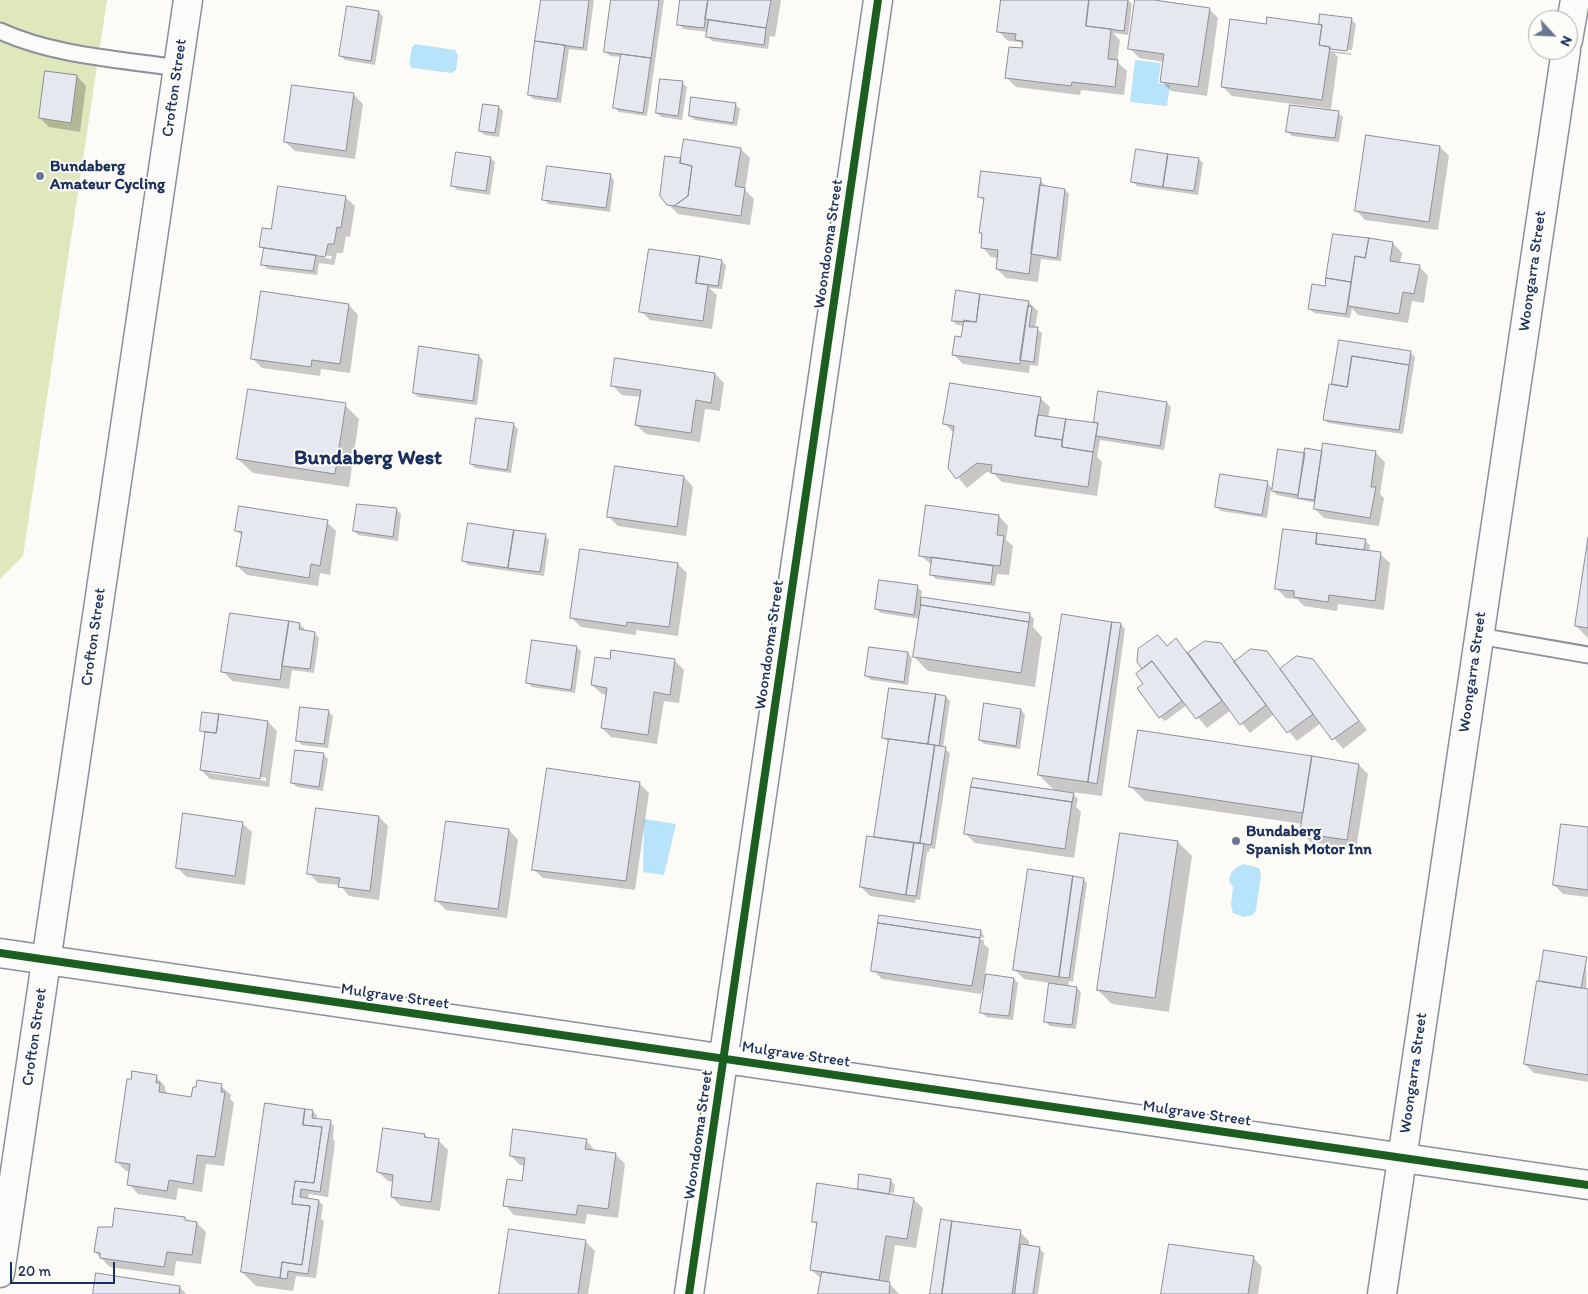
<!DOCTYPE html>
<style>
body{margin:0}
#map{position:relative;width:1588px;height:1294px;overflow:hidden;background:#fcfbf8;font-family:Itim,sans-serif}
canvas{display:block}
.north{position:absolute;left:1528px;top:10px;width:50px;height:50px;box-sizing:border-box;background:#fdfcf7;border:1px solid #a3aaba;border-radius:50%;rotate:115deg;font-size:14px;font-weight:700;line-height:20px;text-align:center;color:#1b2f5e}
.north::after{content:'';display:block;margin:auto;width:18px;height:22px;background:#6a7694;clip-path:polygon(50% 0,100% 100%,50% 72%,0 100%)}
.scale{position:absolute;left:10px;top:1262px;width:105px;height:22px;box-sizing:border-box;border:2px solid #1b2f5e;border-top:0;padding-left:6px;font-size:15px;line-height:18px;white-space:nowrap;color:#1b2f5e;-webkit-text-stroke:4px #fdfcf7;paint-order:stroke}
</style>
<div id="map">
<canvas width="1588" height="1294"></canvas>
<div class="north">N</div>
<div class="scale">20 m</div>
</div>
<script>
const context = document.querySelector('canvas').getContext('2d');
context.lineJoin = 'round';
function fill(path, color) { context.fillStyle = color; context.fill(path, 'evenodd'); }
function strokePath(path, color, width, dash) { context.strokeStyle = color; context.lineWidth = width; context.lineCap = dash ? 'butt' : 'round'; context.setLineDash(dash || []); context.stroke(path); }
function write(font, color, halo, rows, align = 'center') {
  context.font = font + ' Itim,sans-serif'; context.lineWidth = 4; context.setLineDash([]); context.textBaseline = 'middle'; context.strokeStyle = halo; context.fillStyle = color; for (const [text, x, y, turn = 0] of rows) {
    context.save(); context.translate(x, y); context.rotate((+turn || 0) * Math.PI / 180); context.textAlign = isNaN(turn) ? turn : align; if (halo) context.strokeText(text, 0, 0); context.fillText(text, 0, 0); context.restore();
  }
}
const green = new Path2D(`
 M0,0H107L23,556L0,579Z`);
const water = new Path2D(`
 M415,44L455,50L458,55L456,70L452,73L412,68L409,64L412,47Z
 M1135,60L1161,63L1158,83L1170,85L1167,106L1130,102Z
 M644,819L676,824L664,875L643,872Z
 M1244,864L1259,868L1261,875L1256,910L1253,915L1244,917L1233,913L1231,905L1233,887L1229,881C1230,871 1235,867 1244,864Z`);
const shadow = new Path2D(`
 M542,0H594L587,51L569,49L561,103L533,99L529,95Z
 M613,0H664L647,116L619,112L615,108L622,57L610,56L605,51Z
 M682,0H781L775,37L770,36L768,49L712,41L707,36L708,32L683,29L679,24Z
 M1002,0H1128L1132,4L1128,35L1113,33L1120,40L1117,62L1127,71L1124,95L1081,90L1080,95L1016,87L1006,77L1023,46L1020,42L1008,41L998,31Z
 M1137,0L1209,9L1218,18L1207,96L1171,91L1161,81L1164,62L1139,58L1130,48Z
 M379,12L383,17L375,65L345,60L340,55Z
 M1351,19L1356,24L1352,50L1329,48L1331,51L1351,53V55L1334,53L1338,57L1331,109L1232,96L1222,86L1267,26H1323L1320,23Z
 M77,76L86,86L80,132L49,127L40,118Z
 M682,83L687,87L682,120L661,117L657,113Z
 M354,95L363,104L355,159L295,151L285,142Z
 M735,104L740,109L737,126L695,120L690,116Z
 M499,107L503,111L499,137L485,135L480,131Z
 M1338,113L1343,117L1339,142L1292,136L1287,131Z
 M1440,147L1449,156L1438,230L1365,220L1356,210Z
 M741,149L750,158L745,190L754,199L750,225L678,214L668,204L682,160Z
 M490,158L495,162L490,195L457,190L452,185Z
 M1199,159L1203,163L1198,195L1137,186L1133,182Z
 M610,176L614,180L610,212L548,204L544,199Z
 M1040,180L1048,188L1065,190L1069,194L1061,261L1041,259L1038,282L1006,278L997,269L998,258L991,257L982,247L983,235L981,232L985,202L979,196Z
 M345,197L355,206L350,237L346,236L343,253H337L334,265L319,263L317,275L267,269L263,264L265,250L261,247L272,230ZM312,254L332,256L331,259L315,256Z
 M1334,235L1393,243L1402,253L1400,264L1419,266L1428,276L1424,303L1412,301L1408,323L1358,315L1352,308L1350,318L1314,313L1310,309L1326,288Z
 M721,261L726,265L722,289L709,288L717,295L712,329L650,320L641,311Z
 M1028,302L1038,311L1035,328L1042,333L1038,366L1030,365L1029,373L963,364L953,354L962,339L964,326L957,325L953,321Z
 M349,305L358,315L350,373L321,369L320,376L262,368L252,358Z
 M1340,341L1410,352L1415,357L1403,434L1328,423L1324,419L1333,386Z
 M479,356L483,360L477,405L418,397L414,393Z
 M715,374L724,383L720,411L705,409L700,442L646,434L636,425L641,397L622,395L612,385Z
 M1099,393L1167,403L1171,407L1164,450L1100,440L1097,457L1102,462L1097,496L1002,482L993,473L987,472L967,488L949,467L954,433L945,424L1040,398L1050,407L1048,418L1095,424Z
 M345,405L359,419L349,487L253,473L238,459Z
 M513,424L518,429L511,473L475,468L471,464Z
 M1323,452H1375L1385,462L1380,494L1384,498L1379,526L1324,518L1315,509L1316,503L1277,495L1271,489L1267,518L1221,511L1217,507L1267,483L1273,489L1306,454Z
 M684,477L693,487L686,536L618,526L609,517Z
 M397,510L401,514L398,541L358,535L354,531Z
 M999,516L1008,526L1006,540L1013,546L1009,575L997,574L995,586L936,579L931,574L932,565L920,555Z
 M327,522L336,531L330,575L320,573L318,586L247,575L237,566L242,536L236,530Z
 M545,536L549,540L544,576L468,565L464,561Z
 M1365,541L1370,545L1369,552L1380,554L1390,563L1384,610L1338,604L1337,611L1304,606L1297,599L1286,598L1276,588Z
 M1588,546V638L1576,626Z
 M678,564L687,573L678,636L636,630V635L581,627L571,617Z
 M917,587L922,591L921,598L1030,615L1034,619L1033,627L1042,637L1035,687L928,671L914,657L920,619L881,613L876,609Z
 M1063,616L1121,624L1125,629L1102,796L1054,790L1039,775Z
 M299,624L304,628L303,631L315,634L319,638L314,673L292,670L289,689L232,681L223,671Z
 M1158,636L1168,646L1176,640L1189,654L1220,645L1236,662L1266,653L1281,670L1313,660L1367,730L1343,749L1321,723L1297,741L1274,714L1250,733L1231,710L1207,728L1187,705L1165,721L1160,717L1145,684L1144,669L1138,662Z
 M576,647L581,651L575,693L532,687L528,683Z
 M870,648L908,653L912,658L908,685L871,680L866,675Z
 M674,660L684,670L679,703L664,701L657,744L611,737L602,728L607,695L602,694L592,685L611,661Z
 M946,697L950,701L943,748L950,753L935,849L930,848L929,852H927L920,900L916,899L915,903L870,896L861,887L875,838L889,743L883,738Z
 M1021,710L1025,715L1020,749L984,744L980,740Z
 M328,711L333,716L328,748L302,745L297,740Z
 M268,722L277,731L269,787L210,779L201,770L206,735L201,730ZM210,771L266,778V781L210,773Z
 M323,754L328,759L323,791L297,787L292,783Z
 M1311,757L1359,765L1368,774L1356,849L1311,842L1301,833L1303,824L1145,801L1131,787Z
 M548,769L640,784L649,793L635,890L543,878L533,869Z
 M1073,794L1078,799L1076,807L1081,812L1074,858L975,843L965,833Z
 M379,817L388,826L379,900L349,896L340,885L318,883L309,873Z
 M242,823L252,832L245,885L187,877L177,868Z
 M1588,829V897L1563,894L1554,885Z
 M509,830L518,840L507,918L446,910L436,900Z
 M1178,842L1192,856L1169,1012L1112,1004L1098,990Z
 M1083,879L1087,883L1073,982L1069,981L1068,987L1077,988L1081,992L1076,1029L1050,1026L1045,1021L1050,983L1024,979L1015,970Z
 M880,916L981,931L985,938L883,923V925L984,940V944L989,949L985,975L1014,979L1018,983L1013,1020L986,1017L982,1012L985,987H983L981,994L882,979L873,970Z
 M1586,958L1588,1082L1534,1073L1525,1064L1542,983L1540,981Z
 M156,1077L165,1086V1090L169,1095L192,1098L221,1086L231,1095L230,1099L234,1103L224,1166L206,1164L202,1192L178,1188L176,1200L138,1194L129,1184L130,1171H126L116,1161Z
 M313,1111L317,1116L316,1120L330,1122L334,1126L333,1139L335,1142L328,1197L309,1194L308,1199L319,1201L323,1205L321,1219L324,1221L316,1278L296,1276L293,1291L256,1286L242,1272Z
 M384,1130L425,1135L428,1139L438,1140L448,1150L440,1211L401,1206L392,1197L393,1182L388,1181L378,1172Z
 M586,1140L595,1151L615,1154L625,1164L618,1218L587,1214L585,1224L514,1215L505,1205L523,1182L525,1166L520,1165L511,1156Z
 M860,1176L890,1180L895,1185L894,1193L862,1189V1191L913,1199L923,1208L916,1248L895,1245L889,1283L899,1294H820L822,1279L811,1270L818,1226L813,1221L859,1191Z
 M184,1218L188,1222L197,1223L206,1232L201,1264L176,1261L174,1276L110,1267L95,1252L113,1228Z
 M1020,1232L1029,1241V1247L1039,1248L1044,1253L1038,1294H931Z
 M585,1241L595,1251L588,1294H500Z
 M1253,1257L1262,1267L1258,1294H1162Z
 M180,1287L186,1294H94Z`);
const building = new Path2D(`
 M541,0H589L583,48L535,41Z
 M611,0H659L651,58L604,52Z
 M680,0H708L704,28L677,25Z
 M708,0H771L766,28L705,19Z
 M1001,0H1089L1086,26L1111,29L1108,59L1118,60L1115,87L1072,82L1071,86L1005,78L1009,47L1022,48L1023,41L1015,40L1016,34L997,32Z
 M1089,0H1128L1124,31L1086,26Z
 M1135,0H1154L1210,8L1198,87L1160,82L1164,54L1128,49Z
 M347,6L379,11L371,61L339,56Z
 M1320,14L1352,18L1347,51L1329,49L1330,47L1319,45L1322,25L1319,24Z
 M1267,17L1322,25L1319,45L1330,47L1322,100L1221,87L1230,19L1266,24Z
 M709,20L766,28L764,45L706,37Z
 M535,41L565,45L557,99L528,95Z
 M621,54L651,58L643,113L613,108Z
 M45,71L77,75L71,123L39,118Z
 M660,79L683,81L678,116L656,113Z
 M292,85L354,93L346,151L284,142Z
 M691,97L736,103L733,123L689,116Z
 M483,104L499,106L495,133L479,131Z
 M1290,105L1339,111L1335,138L1286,132Z
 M1366,135L1440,146L1429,222L1355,211Z
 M684,139L741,148L735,186L745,188L741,216L674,206L688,196L692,166L680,163Z
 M1136,149L1168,154L1163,187L1131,182Z
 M456,152L491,157L486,191L451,186Z
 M1168,154L1199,158L1194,191L1163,187Z
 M665,156L681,158L680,163L692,166L688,196L674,206L667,205L660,196Z
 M547,166L611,174L606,208L542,200Z
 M981,171L1041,178L1029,274L996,269L998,250L981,248L982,233H979L984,198L978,197Z
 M1040,185L1065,189L1057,258L1031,254Z
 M278,186L346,196L341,228L337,227L334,244H328L325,257L259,247L262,228L271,229Z
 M1333,234L1369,238L1365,258L1355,256L1351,282L1326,278Z
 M1369,238L1393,242L1390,261L1420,265L1414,294L1403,292L1399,314L1348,306L1355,256L1365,258Z
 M264,248L316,255L313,271L261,265Z
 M649,249L700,256L696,283L708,285L703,321L639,312Z
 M700,256L722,260L718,286L696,283Z
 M1326,278L1351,282L1346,314L1308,309L1312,284L1325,286Z
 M956,290L980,294L976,322L952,321Z
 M261,291L349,304L340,364L312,360L311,367L251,359Z
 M980,294L1029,301L1020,364L952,355L955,336L961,337L964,320L976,322Z
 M1028,306L1032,307L1029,327H1038L1034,362L1020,360Z
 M1339,340L1411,351L1409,365L1352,356L1347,387L1332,384Z
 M419,346L479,355L473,401L413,393Z
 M1352,356L1409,365L1399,430L1323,420L1329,384L1347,387Z
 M615,358L715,373L711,403L696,400L691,433L635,425L641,390L611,386Z
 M950,383L1041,397L1035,436L1062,440V447L1093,452L1088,487L991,473L992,465L977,463L956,479L948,468L954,426L943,424Z
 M248,389L346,403L335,474L237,459Z
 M1098,391L1167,402L1160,446L1096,436L1098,423L1094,422Z
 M1038,415L1066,419L1062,440L1035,436Z
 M476,418L514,423L507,470L470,464Z
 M1066,419L1098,423L1093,452L1062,447Z
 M1323,443L1376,451L1371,487H1376L1370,518L1314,509Z
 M1305,448L1322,451L1314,500L1298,498Z
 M1278,449L1305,453L1298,495L1272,491Z
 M615,466L684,476L677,527L607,517Z
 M1220,474L1268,481L1262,515L1215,507Z
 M357,504L397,508L393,537L353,531Z
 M926,505L999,515L997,535L1004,536L1000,566L919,556Z
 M239,506L328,520L320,566L311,564L309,578L236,566L242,532L235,531Z
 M468,523L514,530L508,568L462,561Z
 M1283,529L1317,533L1316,544L1381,552L1375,601L1329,595L1328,602L1294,597V591L1275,589Z
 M514,530L546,534L540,572L508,568Z
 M1317,533L1366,539L1364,550L1316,544Z
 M1588,538V628L1575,626Z
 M580,549L678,563L669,627L627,622L626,626L570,618Z
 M932,557L993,566L991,583L930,575Z
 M879,580L918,585L914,615L875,609Z
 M921,597L1030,613L1029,622L921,605Z
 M921,605L1029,622L1021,673L913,657Z
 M230,613L289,621L280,680L221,672Z
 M1062,614L1112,622L1088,782L1038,775Z
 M289,621L300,623L299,629L315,632L310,669L282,666Z
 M1112,622L1121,623L1097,784L1088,782Z
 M1158,635L1167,646L1176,638L1222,701L1196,719L1152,661L1142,669L1137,662L1138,649Z
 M532,640L577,646L571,690L526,683Z
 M1205,641L1221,643L1266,705L1240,725L1188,653Z
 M869,647L908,652L904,682L865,676Z
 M1251,649L1267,651L1313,714L1287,733L1234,662Z
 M611,650L675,659L670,695L654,692L648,735L601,728L607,688L591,685L595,657L610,659Z
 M1297,656L1313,659L1359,721L1332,740L1280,669Z
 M1152,661L1182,701L1159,718L1137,688L1143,684L1136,674Z
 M889,688L936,694L928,744L882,738Z
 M936,694L946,696L939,746L928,744Z
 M984,703L1021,709L1016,746L979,740Z
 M300,707L329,710L324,744L296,741Z
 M202,712L219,714L216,733L200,731Z
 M219,714L268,721L260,779L200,770L205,732L216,733Z
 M1138,730L1312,756L1303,813L1129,787Z
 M889,739L935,745L920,843L874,837Z
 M935,745L946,747L931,845L920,843Z
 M295,750L324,753L319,787L291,783Z
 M1312,756L1359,764L1347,840L1300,833Z
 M547,768L640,782L626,881L532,870Z
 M973,778L1074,793L1072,802L971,787Z
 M971,787L1072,802L1065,849L964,834Z
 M316,808L379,816L370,891L338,887L340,878L307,874Z
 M183,813L243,822L235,876L176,868Z
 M446,821L509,829L498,909L435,901Z
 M1561,824L1588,827V890L1553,885Z
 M1120,833L1178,841L1155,998L1097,990Z
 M867,836L914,843L906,895L860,887Z
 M914,843L924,844L916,896L906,895Z
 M1028,869L1073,876L1059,977L1013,970Z
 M1073,876L1084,878L1069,978L1059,977Z
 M879,915L981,930L980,938L878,923Z
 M878,923L980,938L972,986L871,971Z
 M1544,950L1587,957L1581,988L1539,981Z
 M986,974L1014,978L1009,1016L980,1013Z
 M1537,981L1588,989V1075L1524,1064Z
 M1049,983L1077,987L1072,1025L1044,1022Z
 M132,1071L157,1075L156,1083H160L159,1092L191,1097L193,1087H196L197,1080L222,1084L221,1092H225L215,1157L197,1155L193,1184L169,1180L167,1191L127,1185L130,1164L115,1162L127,1079H131Z
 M265,1103L305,1109L303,1125L322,1127L314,1183L295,1181L292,1204L310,1206L302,1265L282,1262L280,1278L241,1272Z
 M305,1109L313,1110L312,1118L331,1120L320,1192L301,1189L300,1197L319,1200L308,1274L288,1271L287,1279L280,1278L282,1262L302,1265L310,1206L292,1204L295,1181L314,1183L322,1127L303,1125Z
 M383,1128L425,1134L424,1137L439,1139L431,1202L391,1197L393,1175L377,1172Z
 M513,1129L587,1139L585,1149L616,1153L608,1209L578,1205L576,1215L503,1206L507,1179L522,1181L525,1158L510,1156Z
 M859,1174L891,1179L889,1194L858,1189Z
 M817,1183L914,1198L907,1239L886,1236L879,1280L810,1270L817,1222H812Z
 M115,1208L185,1217V1220L197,1222L192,1255L167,1252L164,1267L100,1258V1253L94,1252L98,1227H112Z
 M941,1219L952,1221L942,1294H930Z
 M952,1221L1021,1230L1012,1294H942Z
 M509,1229L586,1240L578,1294H499Z
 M1021,1244L1040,1247L1033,1294H1015Z
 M1169,1244L1254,1256L1248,1294H1161Z
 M822,1272L890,1282L889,1294H818Z
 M96,1273L180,1286L179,1294H93Z`);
const service = new Path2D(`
 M0,31C55,56 118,59 178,68
 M1479,636L1588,655`);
const minor = new Path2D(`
 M1568,40L1575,0
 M0,953L1588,1185
 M0,1273L188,0
 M689,1294L878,0
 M1382,1294L1566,50`);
const cycleway = new Path2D(`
 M0,953L1588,1185
 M689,1294L878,0`);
const markers = [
 [40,176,5,"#6a7694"],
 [1236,841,5,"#6a7694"]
];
const streetNames = [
 ["Crofton Street",175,88,-82],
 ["Woondooma Street",829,244,-82],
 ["Woongarra Street",1533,271,-82],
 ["Crofton Street",94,637,-82],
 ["Woondooma Street",770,645,-82],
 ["Woongarra Street",1473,672,-82],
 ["Mulgrave Street",395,997,8],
 ["Crofton Street",35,1037,-82],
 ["Mulgrave Street",796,1055,8],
 ["Woongarra Street",1414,1073,-82],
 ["Mulgrave Street",1197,1114,8],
 ["Woondooma Street",699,1135,-82]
];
const poiNames = [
 ["Bundaberg",50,167],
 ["Amateur Cycling",50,185],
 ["Bundaberg",1246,832],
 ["Spanish Motor Inn",1246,850]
];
const districtNames = [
 ["Bundaberg West",368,459]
];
fill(green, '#dfe7bc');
fill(water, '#b7e4fb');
fill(shadow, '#0003');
fill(building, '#e5e8ee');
strokePath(building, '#8c9097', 1);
strokePath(service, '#8c9097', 19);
strokePath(minor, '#8c9097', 31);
strokePath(service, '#fbfbf9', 15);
strokePath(minor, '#fbfbf9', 28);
strokePath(cycleway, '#1b5e20', 8);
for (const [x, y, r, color] of markers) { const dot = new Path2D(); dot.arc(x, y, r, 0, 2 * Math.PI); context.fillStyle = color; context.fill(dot); strokePath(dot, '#fdfcf7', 2); }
write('16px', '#1b2f5e', '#fdfcf7', streetNames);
write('bold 16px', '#1b2f5e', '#fdfcf7', poiNames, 'left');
write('bold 21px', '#1b2f5e', '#fdfcf7', districtNames);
</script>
